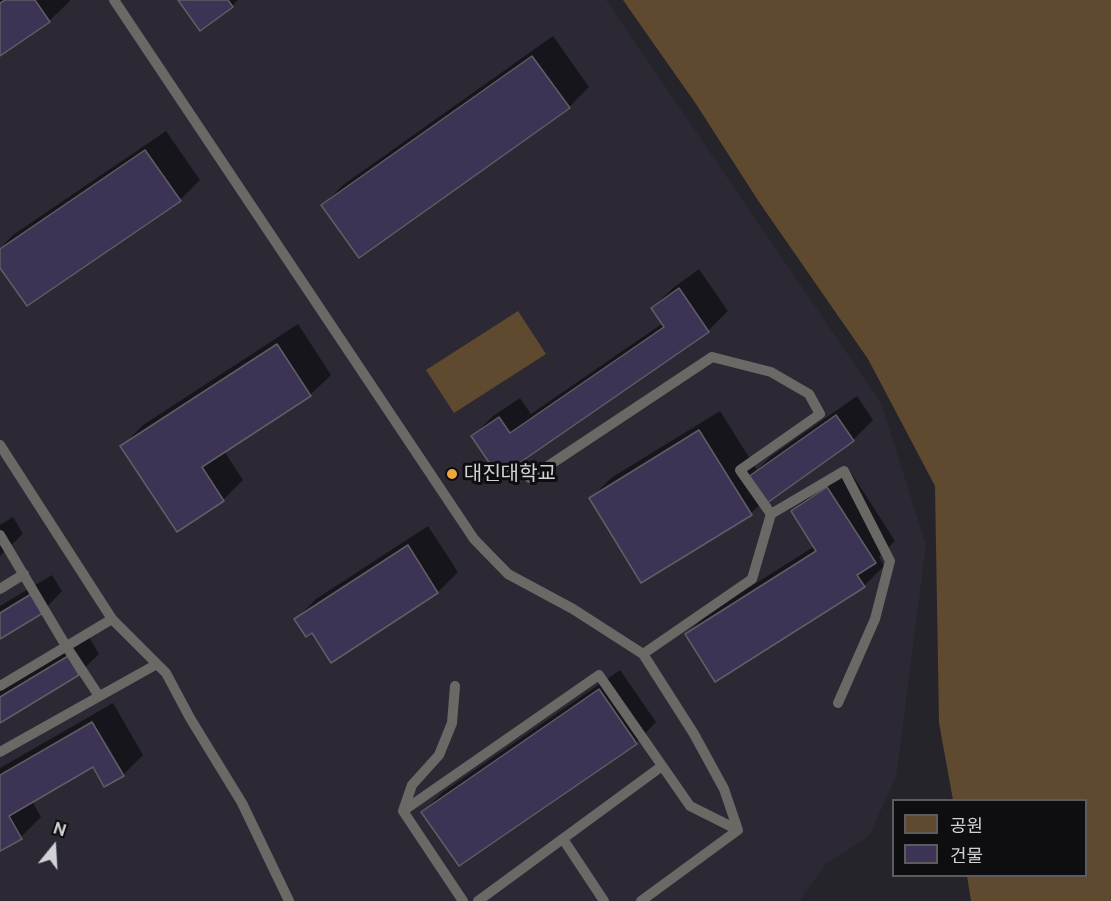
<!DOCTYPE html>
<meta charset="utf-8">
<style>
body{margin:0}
#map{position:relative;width:1111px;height:901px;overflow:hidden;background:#25242a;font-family:"Public Sans","Noto Sans KR",sans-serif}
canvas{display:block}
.legend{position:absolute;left:892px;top:799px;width:195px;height:78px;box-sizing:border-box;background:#0e0e10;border:2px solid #5c5c5f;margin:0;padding:8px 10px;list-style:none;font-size:18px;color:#d2d2d6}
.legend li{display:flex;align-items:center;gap:12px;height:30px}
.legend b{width:30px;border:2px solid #5c5c5f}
.north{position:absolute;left:24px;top:817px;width:60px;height:60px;-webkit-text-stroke:4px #0e0e10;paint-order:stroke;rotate:18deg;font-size:16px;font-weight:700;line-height:24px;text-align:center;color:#d2d2d6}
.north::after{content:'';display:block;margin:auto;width:21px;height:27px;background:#d2d2d6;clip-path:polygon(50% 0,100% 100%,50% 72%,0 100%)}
</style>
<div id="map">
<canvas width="1111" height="901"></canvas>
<ul class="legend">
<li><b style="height:16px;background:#5f492f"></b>공원</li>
<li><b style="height:16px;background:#3d3355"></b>건물</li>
</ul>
<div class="north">N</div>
</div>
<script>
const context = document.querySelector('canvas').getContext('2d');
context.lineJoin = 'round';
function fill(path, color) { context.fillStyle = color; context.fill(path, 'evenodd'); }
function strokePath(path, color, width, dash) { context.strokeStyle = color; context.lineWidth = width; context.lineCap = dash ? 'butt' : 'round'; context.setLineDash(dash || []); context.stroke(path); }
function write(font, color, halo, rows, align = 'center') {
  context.font = font + ' "Public Sans","Noto Sans KR",sans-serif'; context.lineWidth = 6; context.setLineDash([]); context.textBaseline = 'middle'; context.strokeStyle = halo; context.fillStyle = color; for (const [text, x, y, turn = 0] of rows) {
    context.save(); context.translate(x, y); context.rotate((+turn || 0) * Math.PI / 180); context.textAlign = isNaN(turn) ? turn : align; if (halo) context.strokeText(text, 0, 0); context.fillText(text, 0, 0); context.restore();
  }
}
const built = new Path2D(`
 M0,0H606L881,403L926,545L896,777L869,836L826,864L799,901H0Z`);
const green = new Path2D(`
 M623,0H1111V901H971L967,876H1086V800H953L939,723L935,486L868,359L759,202L696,104Z
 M518,311L546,354L454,413L426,370Z`);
const shadow = new Path2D(`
 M0,0H69L70,1L49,21L0,54Z
 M179,0H238L232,6Z
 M553,36L589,87L569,107L323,205L343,185Z
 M166,131L200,180L180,200L0,265V248L13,235Z
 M699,269L728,311L708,331L499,475L473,436L493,416L520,398L531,414L663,323L652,308L673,288Z
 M298,324L331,375L310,395L224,451L243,480L223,500L122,446L143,425Z
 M857,396L873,420L853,440L766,499L751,513L591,498L611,478L720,411L757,470L770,457Z
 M848,468L895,541L879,557L884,566L864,586L687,634L707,614L815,546L793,511L813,491Z
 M13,517L23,534L0,556V525Z
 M428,526L458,572L438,592L331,661L312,631L296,619L316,599Z
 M52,575L62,591L42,612L0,637V606Z
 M89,637L99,654L78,674L0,721V691Z
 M620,670L656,722L636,743L423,812L443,792Z
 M113,703L143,755L123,775L93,765L32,801L41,817L21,837L0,850V768Z`);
const building = new Path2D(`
 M5,0H35L50,22L0,56V3Z
 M178,0H228L233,7L200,31Z
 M532,56L570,108L359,258L321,205Z
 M145,150L181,201L27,306L0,268V249Z
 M679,288L709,332L499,477L471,436L499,417L510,433L664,327L651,308Z
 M277,344L311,396L202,467L224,501L177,532L120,446Z
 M836,415L854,441L767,503L748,477Z
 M699,430L752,515L641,583L589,498Z
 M827,487L876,563L857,575L865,587L715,682L685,634L816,551L791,511Z
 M408,545L438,593L331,663L312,633L306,637L294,619Z
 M31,594L43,613L0,639V613Z
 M68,656L79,675L0,723V697Z
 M599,689L637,744L459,866L421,812Z
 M92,722L124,776L104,787L93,767L9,816L22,839L0,851V775Z`);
const service = new Path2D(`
 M114,0L474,539L508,574L573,609L643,654L694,734L724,789L738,830L641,901
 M0,445L112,619L166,673L190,718L242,803L289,901
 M530,478L712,357L771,372L809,394L820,414L740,470L771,514
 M0,535L66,646L99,696
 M0,589L24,574
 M643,654L752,579L771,514L844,471L890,561L875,619L838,703
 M0,686L112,619
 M0,752L157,664
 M403,811L412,785L439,755L452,723L455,686
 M563,839L604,901
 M463,901L403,811L599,675L690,806L738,830
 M478,901L662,766`);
const markers = [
 [452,474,6,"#f0a63e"]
];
const poiNames = [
 ["대진대학교",464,474]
];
fill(built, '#2c2935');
fill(green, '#5f492f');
fill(shadow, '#0007');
fill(building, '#3d3355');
strokePath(building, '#605e65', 1.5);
strokePath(service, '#6b6966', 10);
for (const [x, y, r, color] of markers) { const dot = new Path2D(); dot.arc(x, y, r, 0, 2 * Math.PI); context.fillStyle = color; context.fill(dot); strokePath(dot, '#0e0e10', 2); }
write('20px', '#d2d2d6', '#0e0e10', poiNames, 'left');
</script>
